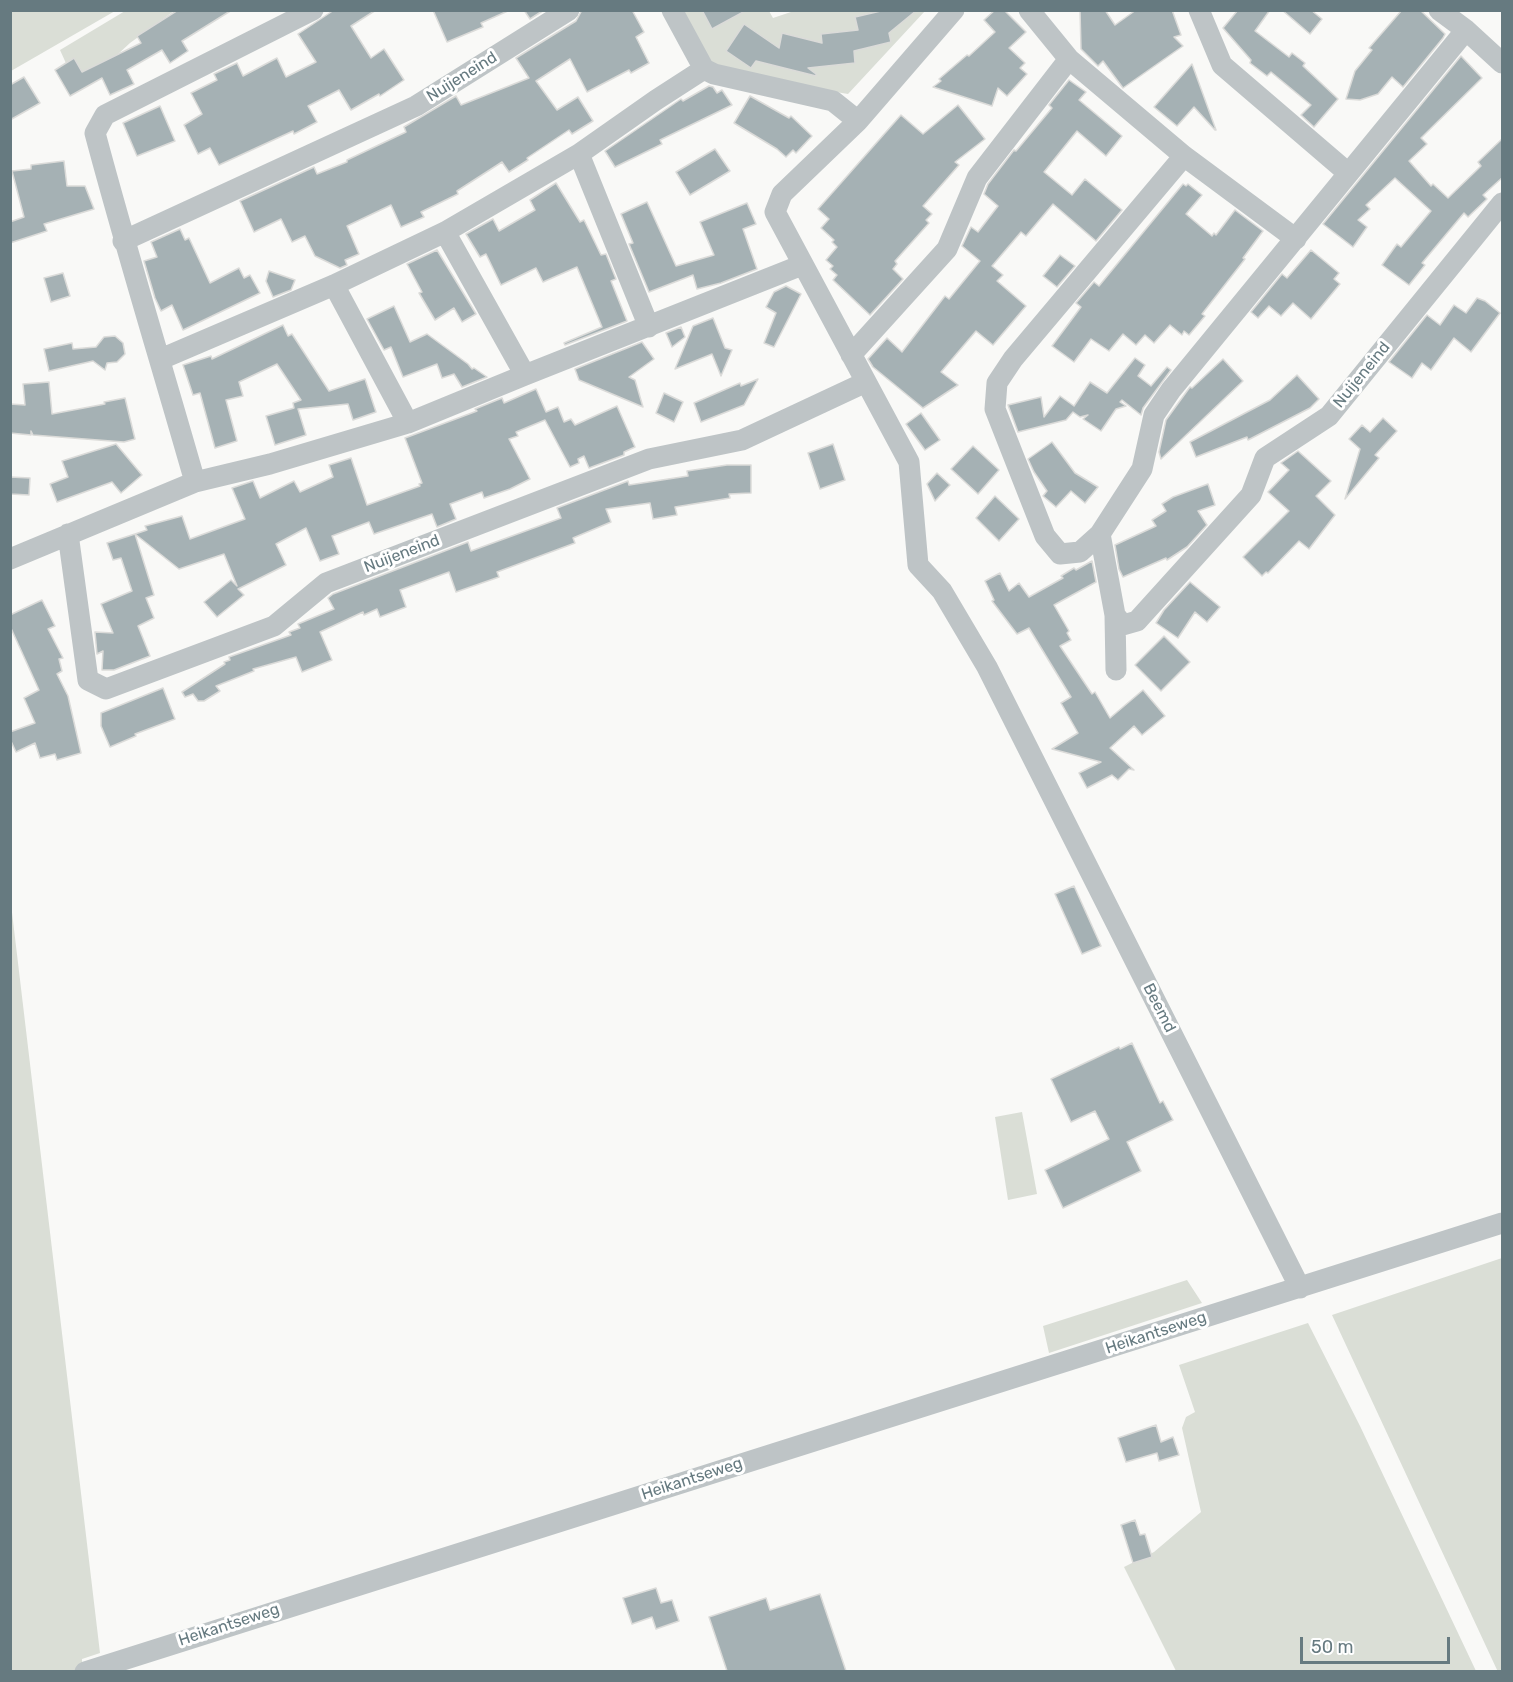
<!DOCTYPE html>
<style>
body{margin:0}
#map{position:relative;width:1513px;height:1682px;overflow:hidden;background:#f9f9f7;font-family:Rubik,sans-serif}
canvas{display:block}
.frame{position:absolute;inset:0;border:12px solid #667a80;pointer-events:none}
.scale{position:absolute;left:1300px;top:1637px;width:150px;height:27px;box-sizing:border-box;border:3px solid #667a80;border-top:0;padding-left:8px;font-size:18px;line-height:21px;white-space:nowrap;color:#667a80;-webkit-text-stroke:4px #fff;paint-order:stroke}
</style>
<div id="map">
<canvas width="1513" height="1682"></canvas>
<div class="frame"></div>
<div class="scale">50 m</div>
</div>
<script>
const context = document.querySelector('canvas').getContext('2d');
context.lineJoin = 'round';
function fill(path, color) { context.fillStyle = color; context.fill(path, 'evenodd'); }
function strokePath(path, color, width, dash) { context.strokeStyle = color; context.lineWidth = width; context.lineCap = dash ? 'butt' : 'round'; context.setLineDash(dash || []); context.stroke(path); }
function write(font, color, halo, rows, align = 'center') {
  context.font = font + ' Rubik,sans-serif'; context.lineWidth = 6; context.setLineDash([]); context.textBaseline = 'middle'; context.strokeStyle = halo; context.fillStyle = color; for (const [text, x, y, turn = 0] of rows) {
    context.save(); context.translate(x, y); context.rotate((+turn || 0) * Math.PI / 180); context.textAlign = isNaN(turn) ? turn : align; if (halo) context.strokeText(text, 0, 0); context.fillText(text, 0, 0); context.restore();
  }
}
const green = new Path2D(`
 M11,10H115V11L11,71Z
 M797,10L925,11L848,94L734,75L714,65L675,11H769L773,18Z
 M125,11H174L130,43L104,67L74,81L60,50Z
 M11,904L100,1653L82,1659V1668L71,1671H11Z
 M1022,1112L1037,1194L1008,1200L995,1117Z
 M1502,1258V1671L1498,1672L1332,1315Z
 M1187,1280L1202,1303L1049,1353L1043,1326Z
 M1308,1323L1360,1426L1476,1671H1176L1124,1567L1154,1552L1201,1512L1182,1428L1186,1417L1195,1412L1179,1365Z`);
const building = new Path2D(`
 M178,10H232L182,41L188,51L170,63L162,50L127,70L134,84L110,95L102,78L70,96L55,70L74,58L82,72L141,43L137,36Z
 M334,10H376L351,26L371,58L384,49L404,80L380,96L379,94L351,110L339,90L308,106L317,122L294,134L293,131L219,165L210,148L198,154L184,125L202,114L191,93L217,80L214,74L237,63L243,76L277,58L286,77L316,62L298,34Z
 M433,10H510L481,23L483,27L447,42Z
 M524,10H544L530,19Z
 M582,10H632L644,32L636,37L649,63L631,73L629,70L587,92L570,59L536,81L557,110L578,97L593,121L572,134L569,130L527,158L528,160L509,172L502,162L457,191L458,194L421,212L424,217L401,227L391,205L347,226L359,254L345,260L347,265L340,268L315,256L305,236L292,242L281,219L254,232L240,201L314,167L317,174L347,162V160L406,132L404,127L456,96L461,105L529,78L516,58L576,21Z
 M702,10H747L712,29Z
 M885,10H917L889,33L891,42L854,51L855,63L808,68L816,74V76L756,61L751,68L726,51L744,24L779,48L782,33L822,43L821,34L858,30L855,17Z
 M995,10H1004L1026,32L1009,48L1025,63L1020,68L1027,74L1007,96L998,88L992,106L933,87L941,81L939,79L967,55L969,56L995,32L984,20Z
 M1080,10H1105L1115,25L1136,10H1172L1181,35L1174,37L1183,46L1123,88L1103,61L1098,66L1081,49Z
 M1238,10H1270L1255,31L1289,57L1292,53L1305,63L1303,66L1338,99L1314,127L1301,115L1311,105L1271,72L1267,76L1250,63L1251,60L1223,28Z
 M1282,10H1311L1322,19L1310,34Z
 M1402,10H1420L1445,34L1443,38L1403,87L1392,77L1378,94L1360,100L1346,99L1355,71L1372,50L1369,48Z
 M1461,56L1482,78L1421,138L1427,144L1409,161L1431,186L1433,184L1448,198L1481,166L1478,162L1503,138V177L1483,195L1487,199L1468,217L1464,213L1422,263L1425,265L1409,285L1382,265L1397,244L1401,247L1431,211L1395,178L1366,205L1370,209L1358,220L1367,227L1353,247L1323,224Z
 M1192,64L1216,130H1215L1194,107L1177,126L1154,107Z
 M24,77L40,103L10,120V85Z
 M1069,80L1086,92L1079,100L1122,136L1106,156L1077,131L1044,172L1072,195L1085,179L1122,210L1096,241L1053,204L1026,236L1021,232L992,266L1003,275L997,281L1026,306L993,345L976,331L941,372L958,385L923,408L873,367L868,359L887,338L902,352L945,296L949,299L980,261L962,246L971,227L978,232L998,206L984,194L988,184L1014,150L1016,151L1052,108L1049,105Z
 M709,86L713,87L717,93L722,90L732,105L660,140L662,144L615,167L605,151L681,99L683,101Z
 M750,96L789,118L791,116L812,136L796,153L793,150L786,157L777,149L734,123Z
 M958,105L985,139L955,162L959,165L923,206L932,214L926,220L929,223L895,261L897,264L893,269L903,279L870,315L833,280L837,275L830,269L833,266L826,260L837,247L832,242L834,240L821,228L829,219L818,209L901,115L923,134Z
 M160,106L175,141L137,156L123,123Z
 M715,149L730,171L690,195L676,172Z
 M64,161L67,186H85L94,209L44,224L47,231L10,243V222L24,217L12,171L31,169V165Z
 M556,183L580,222L584,220L601,255L606,254L616,279L611,281L627,321L565,345L564,343L602,327L577,267L543,282L536,268L501,285L486,254L480,257L466,234L493,219L499,231L535,210L530,200Z
 M1183,184L1186,186L1188,184L1202,195L1186,214L1212,236L1214,233L1216,235L1235,210L1263,231L1243,258L1245,259L1202,314L1205,316L1189,335L1184,331L1182,335L1170,325L1154,343L1145,335L1136,345L1123,334L1109,351L1091,339L1074,362L1052,346L1081,307L1076,303L1094,282L1099,286Z
 M647,202L676,266L714,255L700,222L747,203L756,224L743,229L757,269L721,283L697,289L693,275L649,292L629,244L633,243L621,214Z
 M180,229L185,240L189,238L210,283L239,268L244,278L250,275L260,293L183,330L172,305L161,311L155,298L144,261L157,257L151,242Z
 M437,250L476,314L462,322L454,308L435,320L419,293L422,292L407,264Z
 M1311,250L1339,273L1334,279L1340,284L1311,319L1293,303L1281,316L1269,306L1258,318L1251,312L1282,274L1287,278Z
 M1060,255L1075,266L1057,287L1043,276Z
 M269,271L295,280L291,290L273,297L266,281Z
 M63,273L70,296L51,302L44,278Z
 M786,286L801,294L774,347L764,343L776,313L766,307L774,292Z
 M1477,298L1485,301L1500,313L1471,352L1454,338L1431,370L1422,363L1412,378L1389,362L1427,315L1440,325L1454,305L1466,313Z
 M394,306L410,342L427,334L468,364L472,369L474,368L487,377L462,387L454,374L442,378L437,364L403,377L391,347L384,350L367,319Z
 M713,318L725,348L732,350L721,376L712,354L675,369L693,326Z
 M283,325L288,336L292,334L329,391L365,379L376,412L353,420L348,404L298,409L306,435L275,445L266,416L294,408L293,403L301,400L277,364L239,382L243,396L226,400L237,441L215,448L200,393L193,395L183,365L211,356L212,359Z
 M681,327L685,337L672,347L666,333Z
 M115,336L123,343L125,354L117,362L107,363L105,370L93,361L49,371L44,349L72,343L73,349L96,347L104,337Z
 M642,342L654,359L629,377L635,380L643,407L579,380L575,369Z
 M1135,358L1145,365L1138,376L1151,386L1167,367L1171,370L1143,408L1141,415L1122,400L1120,402L1126,406L1116,409L1101,431L1083,419L1088,415L1080,417L1073,412L1066,420L1018,432L1008,405L1041,397L1044,417L1060,396L1074,406L1090,382L1107,393Z
 M1223,359L1243,381L1161,459L1159,452L1166,420L1190,387L1192,388Z
 M1297,375L1319,399L1310,408L1248,440L1247,437L1196,457L1190,442L1270,400Z
 M758,379L744,405L701,422L694,403L740,383L741,386Z
 M49,382L52,414L105,404L104,402L125,398L135,439L124,442L33,435L31,431V435L10,433V404L25,405L23,384Z
 M536,389L546,412L558,407L564,422L571,419L575,425L617,406L635,447L624,452V455L589,468L584,456L578,459L579,463L570,467L545,420L516,432L518,436L509,439L530,479L510,489L484,498L482,492L450,504L456,519L437,527L432,514L374,534L369,522L332,536L339,554L320,561L306,528L276,544L286,565L238,589L244,595L217,617L204,602L231,580L237,586L224,554L179,569L135,534L147,530L145,526L182,516L190,539L245,519L232,488L253,481L260,498L294,481L300,492L333,477L329,465L351,458L367,505L420,486L419,484L422,483L405,438L477,411L475,409L502,398L504,403Z
 M664,393L683,402L674,422L656,413Z
 M921,413L940,440L925,450L906,424Z
 M1383,418L1397,431L1375,455L1379,458L1345,499L1360,449L1349,439L1362,425L1370,432Z
 M1052,442L1075,473L1098,487L1085,503L1071,491L1056,507L1043,496L1047,491L1034,472L1028,459Z
 M116,444L142,475L121,493L112,482L57,502L50,484L68,477L62,461Z
 M833,444L845,480L820,489L808,453Z
 M973,446L999,470L978,494L951,469Z
 M1298,451L1331,481L1316,496L1335,515L1309,549L1299,541L1268,573L1266,572L1262,576L1243,557L1289,511L1268,492L1289,470L1281,463Z
 M727,465H751V493L729,494L730,498L675,507L677,515L653,519L650,503L606,509L611,522L573,538L575,543L497,572L499,577L456,592L449,572L400,590L406,607L380,617L377,609L364,615L363,612L320,632L332,660L302,672L296,657L253,669L254,671L216,686L220,691L204,701H198L193,694L185,697L182,692L225,664L224,662L230,660L229,657L291,635L289,632L300,628L298,624L334,609L328,598L333,594L468,542L471,551L561,518L557,508L628,481L629,485L688,476L687,471Z
 M937,473L950,485L935,501L927,484Z
 M10,477L30,478L29,495L10,494Z
 M1208,484L1215,505L1198,511L1207,525L1187,547L1167,560L1166,558L1123,577L1119,569L1115,545L1156,526L1152,520L1166,511L1162,504L1173,497Z
 M995,496L1019,519L999,541L976,518Z
 M135,534L154,595L146,598L154,618L138,626L150,656L114,670H102L103,651L97,654L95,632L113,633L101,604L132,591L121,558L113,560L107,543Z
 M1092,561L1096,582L1054,605L1069,631L1067,633L1071,640L1060,646L1092,694L1095,692L1110,718L1143,690L1165,716L1142,735L1134,726L1110,748L1134,770L1129,769L1118,780L1112,775L1087,788L1079,773L1101,762L1052,749L1078,733L1061,703L1071,697L1029,628L1017,634L992,601L994,600L985,581L1000,573L1009,591L1019,583L1029,597L1063,578L1061,576L1074,568L1076,570Z
 M1190,582L1220,607L1207,622L1195,612L1178,638L1156,623L1164,610Z
 M42,600L55,626L48,629L63,658L59,659L62,671L57,674L68,696L81,753L57,760L55,754L40,758L35,743L16,752L10,739V732L35,723L24,698L39,690L10,626V615Z
 M1164,636L1190,662L1161,691L1135,665Z
 M163,688L175,719L135,734L136,736L110,747L101,726V713Z
 M1074,886L1101,946L1082,954L1055,894Z
 M1132,1043L1160,1103L1163,1101L1173,1120L1127,1142L1141,1171L1063,1208L1045,1170L1109,1139L1095,1111L1071,1122L1051,1079L1119,1047L1120,1049Z
 M1156,1425L1161,1442L1173,1437L1179,1455L1159,1461L1157,1453L1126,1462L1118,1438Z
 M1135,1520L1140,1535L1145,1534L1152,1557L1133,1563L1121,1525Z
 M656,1588L661,1603L672,1600L679,1621L656,1629L652,1617L632,1624L623,1598Z
 M820,1594L846,1671H727L709,1617L766,1598L770,1610Z`);
const minor = new Path2D(`
 M672,10L704,69L714,74L833,101L858,121
 M954,10L858,121L782,194L775,212L909,462L918,565L942,591L987,667L1300,1288
 M1029,10L1069,59L1184,156L1296,239
 M1199,10L1222,65L1348,173
 M1439,10L1466,30L1502,63
 M579,154L649,327
 M1184,156L1013,359L997,383L995,409L1045,536L1060,554L1080,552L1100,534L1142,469L1154,415L1171,390L1466,30
 M445,232L525,375
 M123,241L416,106L569,10
 M334,285L408,423
 M851,355L947,249L977,178L1069,59
 M161,359L334,285L445,232L579,154L656,100L704,69
 M195,482C162,366 126,250 95,133L105,115L313,10
 M68,534L88,680L106,689L274,626L326,583L649,459L742,440L866,382
 M1100,534L1115,615L1123,625L1137,621L1251,495L1265,458L1329,416L1502,203
 M10,559L195,482L270,464L408,423L525,375L802,265
 M1115,615L1116,670
 M85,1672L1502,1223`);
const streetNames = [
 ["Nuijeneind",462,77,-32],
 ["Nuijeneind",1362,375,-51],
 ["Nuijeneind",402,554,-21],
 ["Beemd",1159,1008,63],
 ["Heikantseweg",1156,1333,-18],
 ["Heikantseweg",692,1479,-18],
 ["Heikantseweg",229,1625,-18]
];
fill(green, '#daded6');
fill(building, '#a5b1b4');
strokePath(building, '#dbdbd9', 1.5);
strokePath(minor, '#bec4c6', 21);
write('16px', '#667a80', '#fff', streetNames);
</script>
